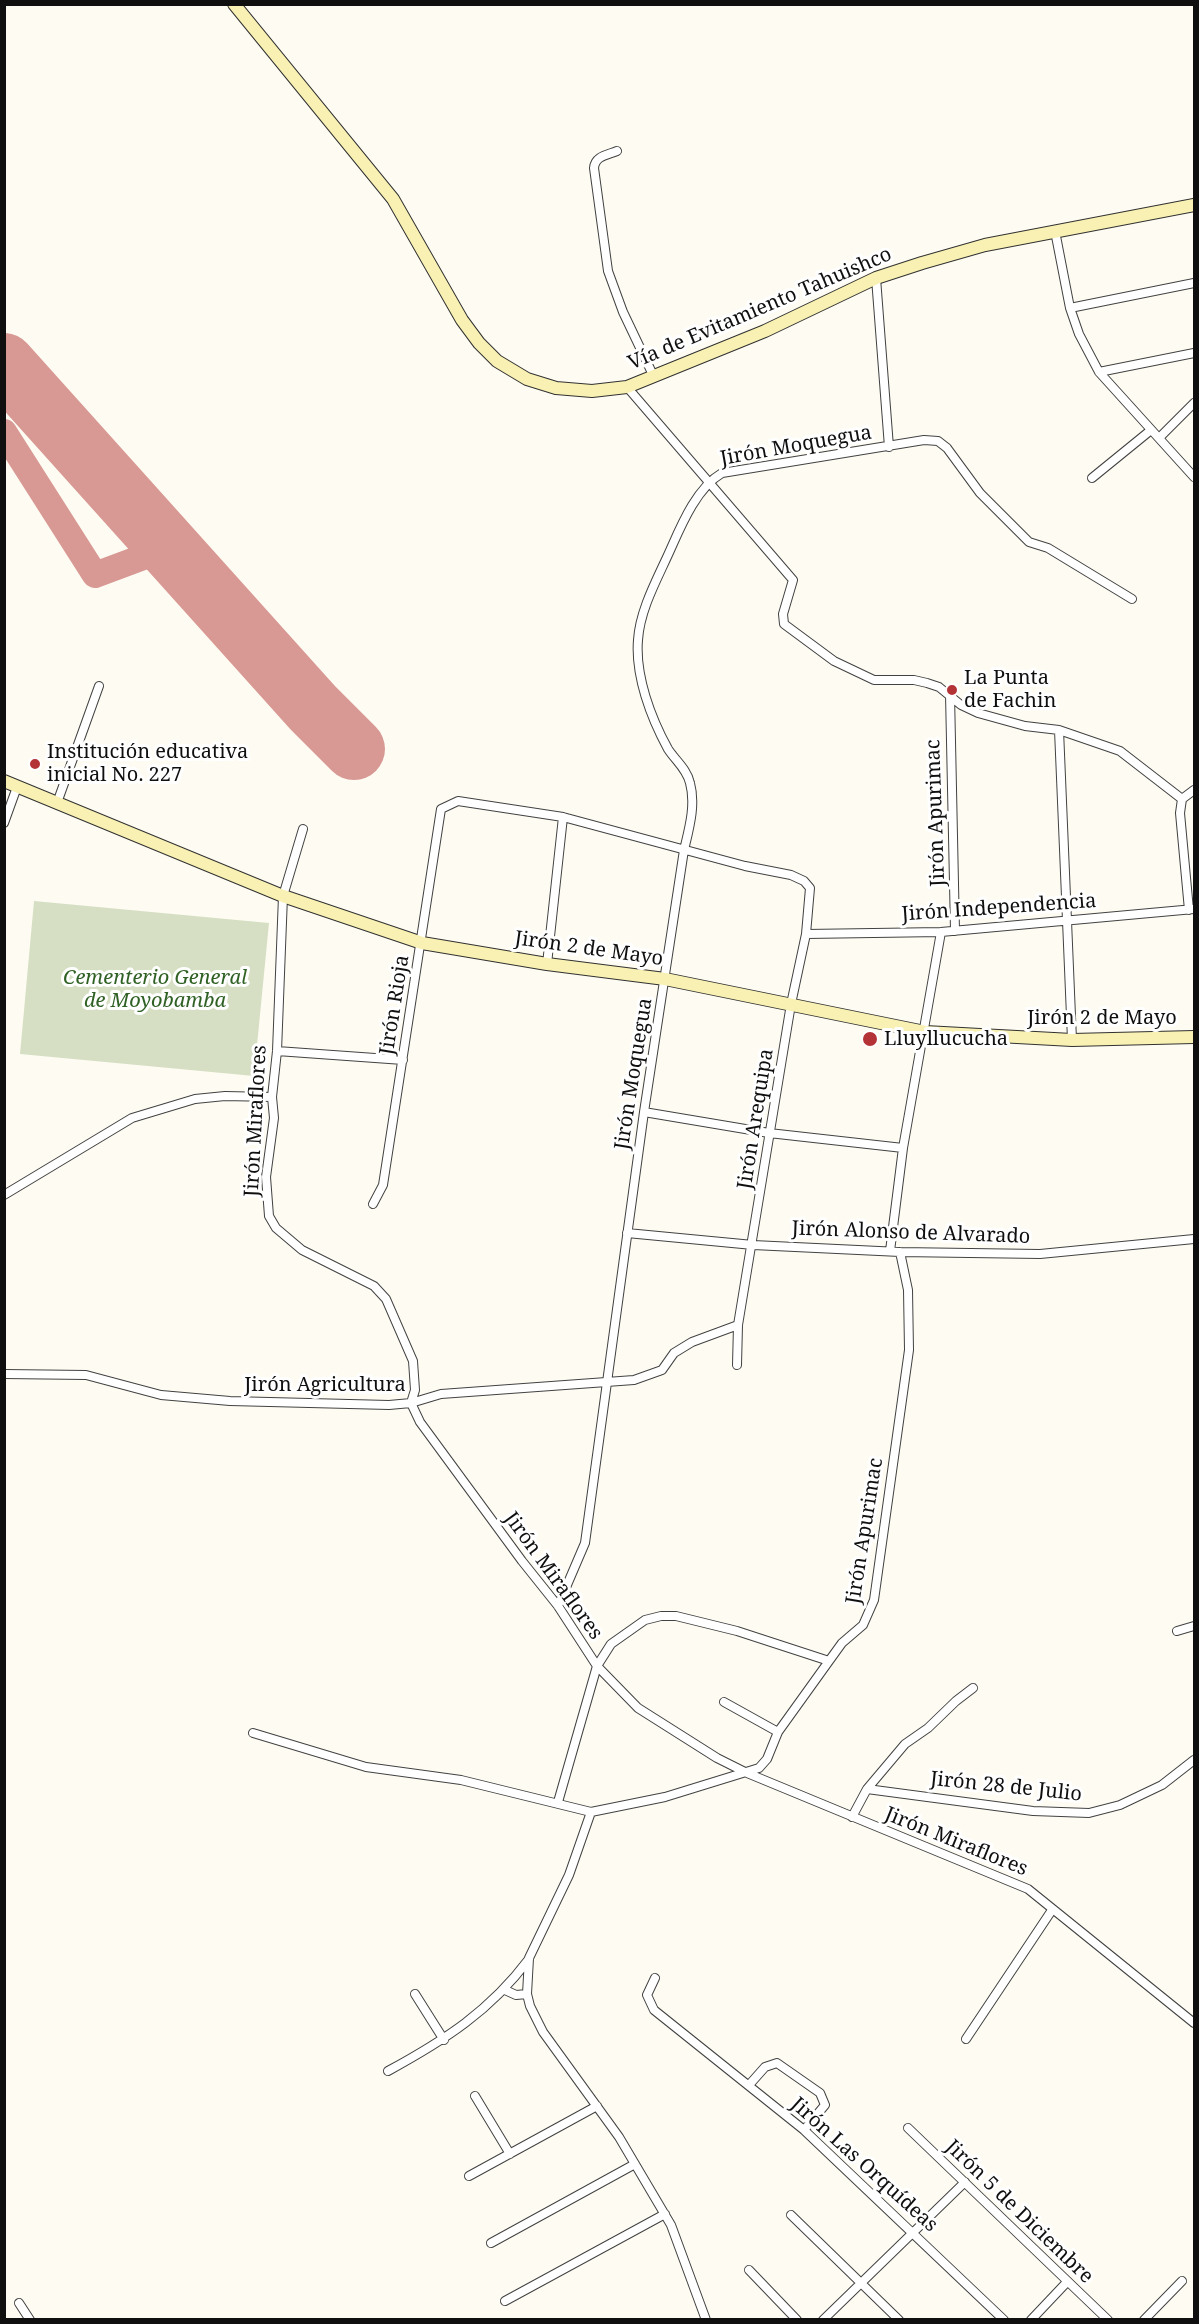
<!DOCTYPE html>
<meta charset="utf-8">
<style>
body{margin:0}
#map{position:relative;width:1199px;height:2324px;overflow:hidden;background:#fefcf2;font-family:"Noto Serif",serif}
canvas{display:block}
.frame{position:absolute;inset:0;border:6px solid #0f0f0f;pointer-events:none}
</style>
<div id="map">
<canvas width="1199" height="2324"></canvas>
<div class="frame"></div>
</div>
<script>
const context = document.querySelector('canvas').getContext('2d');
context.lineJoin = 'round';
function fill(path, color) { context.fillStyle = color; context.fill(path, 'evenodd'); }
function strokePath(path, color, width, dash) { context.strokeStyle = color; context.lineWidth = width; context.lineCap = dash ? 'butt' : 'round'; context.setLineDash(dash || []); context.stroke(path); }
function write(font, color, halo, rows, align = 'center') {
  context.font = font + ' "Noto Serif",serif'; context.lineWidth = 6; context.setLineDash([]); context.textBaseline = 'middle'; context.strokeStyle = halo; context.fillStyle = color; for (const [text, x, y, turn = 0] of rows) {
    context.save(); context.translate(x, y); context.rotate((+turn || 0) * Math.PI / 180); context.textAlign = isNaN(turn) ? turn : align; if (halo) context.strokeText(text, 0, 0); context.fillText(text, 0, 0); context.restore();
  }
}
const cemetery = new Path2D(`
 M34,901L269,923L254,1076L20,1054Z`);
const taxiway = new Path2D(`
 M4,432L95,575L170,547`);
const runway = new Path2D(`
 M4,364L313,708L354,749`);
const minor = new Path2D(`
 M617,151C607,155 595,156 594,168L608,271L623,312L653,375
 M1055,231L1070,308L1079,334L1099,372L1194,477
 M876,278L889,447
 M1070,308L1194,283
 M1099,372L1194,353
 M627,387L793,580L783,614L784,624L834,661L874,680H914L927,683L939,687L961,705L978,713L1025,726L1059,730L1120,751L1182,799L1194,790
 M1159,438L1194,403
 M1092,478L1151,430
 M950,694L955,931
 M1059,730L1072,1040
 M1182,799L1180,813L1189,910
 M57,803L99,686
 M4,823L17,787
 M303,829L283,896L277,1051L272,1097L274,1118L266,1177L269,1216L276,1228L302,1250L374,1286L386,1299L413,1361L415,1390L411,1403L420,1422L522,1561L558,1606L597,1666L638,1708L717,1758L747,1773L1028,1889L1194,2023
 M806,934L941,932L1194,909
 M547,964L563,817
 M277,1051L403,1060
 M644,1112L769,1133L903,1148
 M4,1195L132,1118L195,1099L225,1096L272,1097
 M373,1204L383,1185L441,809L458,801L563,817L745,866L791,875L804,881L810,888L806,934L791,1004L738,1325L737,1365
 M627,1233L753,1245L900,1252L1040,1254L1194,1239
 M890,1251L903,1148L941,932
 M4,1374L86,1375L161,1395L230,1401L389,1405L411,1403L441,1394L634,1380L662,1370L674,1353L692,1342L738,1325
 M558,1606L585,1543L644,1112L684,850C689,829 696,805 690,783C687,769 675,760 668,749C651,718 635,676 638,640C640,608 659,576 672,546C683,521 698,487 722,473L924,440L938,441L947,448L980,493L1029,542L1048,548L1132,599
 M1177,1631L1194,1626
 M724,1702L778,1732
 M253,1733L366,1767L461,1780L591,1812
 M867,1789L905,1744L928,1728L956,1701L973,1688
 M558,1802L597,1666L611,1644L645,1620L661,1616H676L737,1631L829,1661
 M852,1817L867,1789L1033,1811L1089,1813L1120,1805L1162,1785L1194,1760
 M655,1978L647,1995L654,2010L804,2130L1004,2320
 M505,1990L516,1995L527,1994
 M415,1994L444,2040
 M966,2039L1052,1910
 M388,2071C445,2040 490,2011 529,1959
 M749,2085L765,2067L777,2063L820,2093L825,2105L804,2130
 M475,2096L510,2154
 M908,2128L1108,2320
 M469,2176L597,2106
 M791,2215L899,2320
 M491,2243L635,2164
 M749,2270L797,2320
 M505,2301L665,2214
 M19,2303L30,2320
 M706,2320L671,2225L619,2137L543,2032L530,2006L527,1994L529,1958L569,1875L591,1812L665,1797L759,1768L767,1759L778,1732L829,1661L842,1643L863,1625L874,1600L909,1350L908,1290L900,1252
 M823,2320L965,2182
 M1031,2320L1067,2282
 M1144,2320L1182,2281`);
const secondary = new Path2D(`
 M234,4L393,199L462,320L479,343L497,361L527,379L556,388L592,391L627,387L765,331L876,278L922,263L985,245L1194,205
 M4,781L283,896L422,943L547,964L665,979L925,1032L1072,1040L1194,1037`);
const markers = [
 [952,690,6,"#b33337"],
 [35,764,6,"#b33337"],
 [870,1039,8,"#b33337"]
];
const streetNames = [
 ["Vía de Evitamiento Tahuishco",760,309,-23],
 ["Jirón Moquegua",796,446,-10],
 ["Jirón Apurimac",936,813,-92],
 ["Jirón Independencia",999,908,-4],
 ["Jirón 2 de Mayo",589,949,8],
 ["Jirón Rioja",395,1005,-81],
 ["Jirón 2 de Mayo",1102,1018],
 ["Jirón Moquegua",634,1074,-81],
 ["Jirón Arequipa",756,1119,-81],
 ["Jirón Miraflores",256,1121,-87],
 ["Jirón Alonso de Alvarado",911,1233,2],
 ["Jirón Agricultura",325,1385],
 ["Jirón Apurimac",865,1531,-81],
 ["Jirón Miraflores",553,1576,54],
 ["Jirón 28 de Julio",1006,1787,6],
 ["Jirón Miraflores",956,1842,22],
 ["Jirón Las Orquídeas",864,2165,42],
 ["Jirón 5 de Diciembre",1019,2212,44]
];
const poiNames = [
 ["La Punta",964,678],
 ["de Fachin",964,701],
 ["Institución educativa",47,752],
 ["inicial No. 227",47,775],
 ["Lluyllucucha",884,1039]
];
const parkNames = [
 ["Cementerio General",155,978],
 ["de Moyobamba",155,1001]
];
fill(cemetery, '#d6dfc4');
strokePath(taxiway, '#d89894', 26);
strokePath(runway, '#d89894', 62);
strokePath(minor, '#424242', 10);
strokePath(secondary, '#313131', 14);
strokePath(minor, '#fff', 8);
strokePath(secondary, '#f8f1b3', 12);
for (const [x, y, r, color] of markers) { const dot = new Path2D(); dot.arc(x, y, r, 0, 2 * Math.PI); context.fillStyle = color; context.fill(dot); strokePath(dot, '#fff', 2); }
write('20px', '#0f0f0f', '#fff', streetNames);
write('20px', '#0f0f0f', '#fff', poiNames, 'left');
write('italic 20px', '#306124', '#fff', parkNames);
</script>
